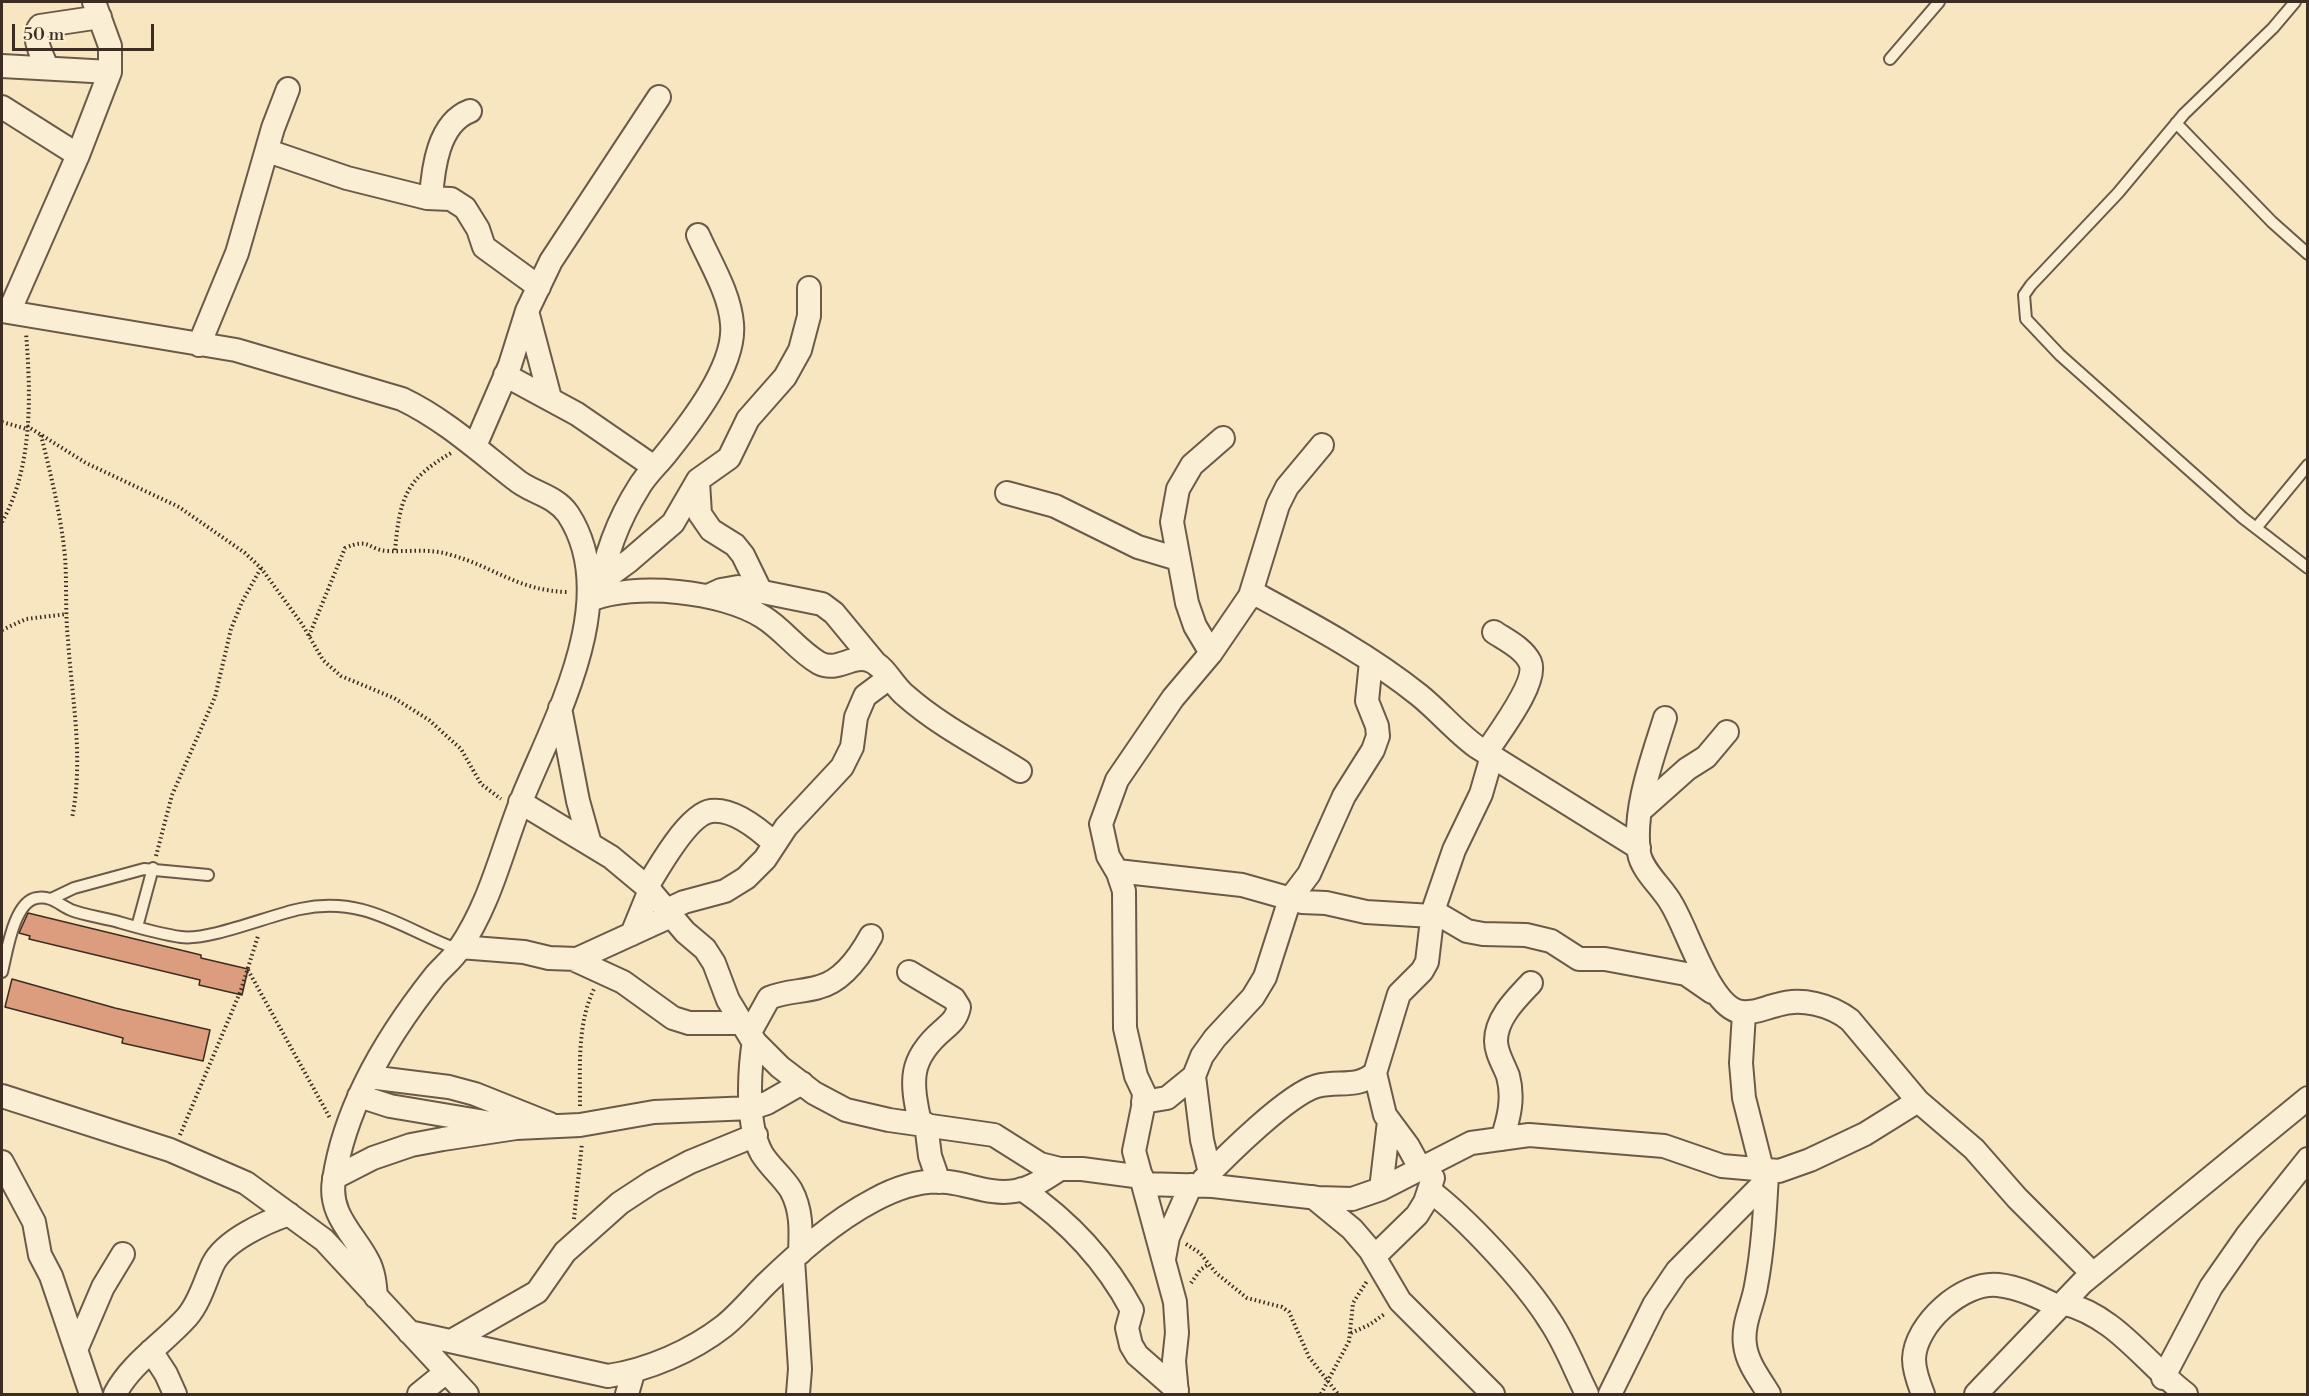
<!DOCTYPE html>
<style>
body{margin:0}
#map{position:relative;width:2309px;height:1396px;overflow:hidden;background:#f7e6bf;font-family:"Libre Bodoni",serif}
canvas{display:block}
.frame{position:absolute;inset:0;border:3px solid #3c2c22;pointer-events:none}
.scale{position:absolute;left:12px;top:24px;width:142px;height:27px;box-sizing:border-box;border:3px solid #3c2c22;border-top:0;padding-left:8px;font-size:18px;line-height:21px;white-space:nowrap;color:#3c2c22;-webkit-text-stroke:4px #faefd5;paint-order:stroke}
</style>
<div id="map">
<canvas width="2309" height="1396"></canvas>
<div class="frame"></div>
<div class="scale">50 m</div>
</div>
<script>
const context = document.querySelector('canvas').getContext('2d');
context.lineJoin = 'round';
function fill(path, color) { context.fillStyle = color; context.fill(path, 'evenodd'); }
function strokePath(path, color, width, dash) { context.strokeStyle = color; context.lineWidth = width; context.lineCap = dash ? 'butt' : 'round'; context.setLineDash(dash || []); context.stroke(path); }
const building = new Path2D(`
 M28,913L201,955V958L248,969L242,995L199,985L200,980L29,939L30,936L19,933Z
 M12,979L115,1008L210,1030L203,1061L122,1043L123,1038L5,1007Z`);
const path = new Path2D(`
 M2,422L27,429
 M27,426L86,463L179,507L245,553L261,568L302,624L323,660L341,676L394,698L429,720L461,749L481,784L501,799
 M41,435C51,476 61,515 65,557C67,584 65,612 68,640C72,700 84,758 72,818
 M2,522C33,467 31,395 26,333
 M395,550C400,498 405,480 451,453
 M2,630L26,619L67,614
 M309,636L345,548C371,537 367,550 388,551C409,552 430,548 451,555C495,567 518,591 568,592
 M156,856L172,795L215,697L231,629L242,602L261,568
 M248,970L330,1118
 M580,1106C580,1069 577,1023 594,989
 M180,1135L241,990L258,936
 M574,1219L582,1143
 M1186,1244L1200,1253L1216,1273L1247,1298L1282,1307L1289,1312L1309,1357L1338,1394
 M1191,1283L1200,1270L1209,1264
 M1351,1333L1369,1325L1386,1313
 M1321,1394L1349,1341L1353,1303L1367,1281`);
const service = new Path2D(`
 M2295,2L2273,28L2184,114L2118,193L2031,285L2024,295L2026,319L2060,355L2243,518L2308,568
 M1890,59L1939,2
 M2176,123L2272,222L2308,254
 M2256,528L2308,465
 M51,899L74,888L144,869L208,875
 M137,927L153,868
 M2,972C7,952 14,901 37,898C50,895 60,905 71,910C84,915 100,917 115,921C136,927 159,934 181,937C209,941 270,915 300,909C365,895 402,929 459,950`);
const minor = new Path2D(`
 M2,66L110,72
 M47,67C42,55 31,37 40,26L100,17
 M2,107L78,155
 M268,151L347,178L427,198L451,199L465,208L478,229L484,247L539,287
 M431,198C433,169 438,123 470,111
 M2,311L236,350L402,399C444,419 479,451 515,479C531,493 555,495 568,514C621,595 560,709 527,787C504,840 493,900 459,949C453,959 442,967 434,977C388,1035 345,1105 334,1180C328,1214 354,1234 368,1261C374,1272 375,1285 376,1297
 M527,311L550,398
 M9,312L78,155L110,72V46L94,2
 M199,345L237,253L273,128L288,89
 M505,375L577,414L654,467
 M475,446L510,365L527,311L551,261L659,97
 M698,482L700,514L711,530L735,545L743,555L761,592
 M1007,493L1055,506L1138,547L1178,559
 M600,582L629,561L673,523L698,480L729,458L748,419L785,377L800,350L809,316V288
 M1252,592C1309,623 1368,654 1419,695C1440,712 1456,732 1477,747L1639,848
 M708,596L721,590L738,587L822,604L834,613L877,665
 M598,597C604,559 618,520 639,487C646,475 656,466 665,455C690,424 736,366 732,324C730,294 710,262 698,235
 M590,600C635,582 722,591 763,617C783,629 798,651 819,663C838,673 852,653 871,661C886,667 893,686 906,696C940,726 982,747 1020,771
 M1211,653L1195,626L1187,603L1172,522L1178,489L1192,465L1223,438
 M560,708L578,801L590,844
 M1665,718C1652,760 1633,809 1639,853C1642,871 1662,887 1671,903C1687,928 1708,1001 1737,1011C1751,1015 1764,1008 1777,1005C1801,997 1831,1005 1850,1020L1918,1101L1974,1149L2017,1198L2093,1274
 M1486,753C1497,735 1539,682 1530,662C1523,648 1506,640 1494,632
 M520,802L611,857L647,887L685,932L705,949L714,963L728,1000L751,1038L780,1067L814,1093L846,1110L889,1120L994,1135L1040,1164L1060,1169H1082L1142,1177
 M1641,810L1687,769L1706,757L1727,732
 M1117,871L1242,885L1302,902L1326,903L1366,912L1432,916
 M647,887C658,868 689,814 711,811C734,808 760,830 775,844
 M667,910L684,902L725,891L746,878L765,859L786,827L842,767L852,747L856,717L865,696L889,678
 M1433,911L1467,931L1483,934L1526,935L1551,941L1579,959H1605L1686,974L1712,992
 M632,934L650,890
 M460,947L524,952L549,958L577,959L671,916
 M573,959L623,982L673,1018L689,1023H742
 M909,972L954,999L959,1007C957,1018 951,1023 943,1030C908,1060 911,1081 920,1123
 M1744,1013L1741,1063L1744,1098L1762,1169
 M749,1034L769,998C785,991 803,992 819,987C843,981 860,956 871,936
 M754,1040C749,1072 746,1126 762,1154C770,1167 783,1177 791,1190C802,1210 801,1231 800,1253
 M1375,1073L1385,1115L1408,1146L1420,1168
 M369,1077L449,1087L475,1094L550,1124
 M2,1096L170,1150L246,1183L324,1240L467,1394
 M359,1096L390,1106L503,1125
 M1143,1102L1167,1098L1194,1076
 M926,1124L930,1156L939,1182
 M1502,1139C1509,1118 1514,1098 1508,1076C1504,1065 1496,1053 1496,1041C1496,1018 1516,999 1531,983
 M2,1162L34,1222L40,1255L51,1276L91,1394
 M1210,1173L1202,1140L1194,1076L1202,1056L1215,1038L1253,997L1265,977L1290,899L1309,874L1344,796L1373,750L1378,736L1377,726L1367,701L1371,661
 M1767,1174C1765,1211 1763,1249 1756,1286C1753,1305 1742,1324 1745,1345C1747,1363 1760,1379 1769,1394
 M334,1178L373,1158L411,1145L443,1139L516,1128L580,1125L654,1112L752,1108L767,1103L802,1083
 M1203,1180C1225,1157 1288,1094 1317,1086C1338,1080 1357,1089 1375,1073L1399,994L1422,971L1427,962L1433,911L1454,850L1481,794L1492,756
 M1143,1184L1213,1186L1318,1198L1352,1199L1381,1189L1471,1143L1529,1135L1664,1146L1722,1166L1779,1171L1810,1160L1865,1134L1918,1101
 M1022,1189C1067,1220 1106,1261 1132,1310L1127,1328L1131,1345L1137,1355L1177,1390
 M1381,1189L1389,1121
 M1429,1190C1466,1218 1525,1281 1550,1321C1565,1343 1575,1370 1587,1394
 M1313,1197L1352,1229L1370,1250L1400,1301L1493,1394
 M1374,1257L1417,1215L1425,1202L1433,1178
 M793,1259L800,1369L798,1394
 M1164,1259L1168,1237L1191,1185
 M2063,1303C2116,1316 2144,1362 2186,1394
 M409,1332L608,1376C648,1370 692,1351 724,1326C739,1314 752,1298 766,1284C798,1253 834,1221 874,1200C896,1188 923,1179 948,1182C972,1185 991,1195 1015,1191C1032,1188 1046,1178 1060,1169
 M453,1340L537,1292L565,1252L620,1203L652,1182L690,1162L756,1135
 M76,1350L103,1287L123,1254
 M151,1351L166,1374L175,1394
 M2163,1378L2211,1287L2248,1234L2308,1159
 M115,1394C131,1363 164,1343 187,1317C200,1302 205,1281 213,1264C225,1240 266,1222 289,1214
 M419,1394L446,1372
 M627,1394L633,1373
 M1177,1394L1174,1361L1177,1333L1175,1302L1134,1151L1143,1107L1144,1093L1136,1076L1125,1028L1124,891L1118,873L1108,856L1101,824L1117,780L1173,698L1211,653L1250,596L1278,505L1287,487L1322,445
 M1610,1394L1654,1305L1677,1271L1766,1181
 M1923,1394C1919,1384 1914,1370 1914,1359C1915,1324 1963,1281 1998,1285C2019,1287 2041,1298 2059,1307
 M1976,1394L2082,1283L2308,1098`);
fill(building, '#db9d7e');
strokePath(building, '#3c2c22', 1.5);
strokePath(service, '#6b5a49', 14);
strokePath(minor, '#6b5a49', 26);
strokePath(path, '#3c2c22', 4, [1.5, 3]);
strokePath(service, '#faefd5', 10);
strokePath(minor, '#faefd5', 22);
</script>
